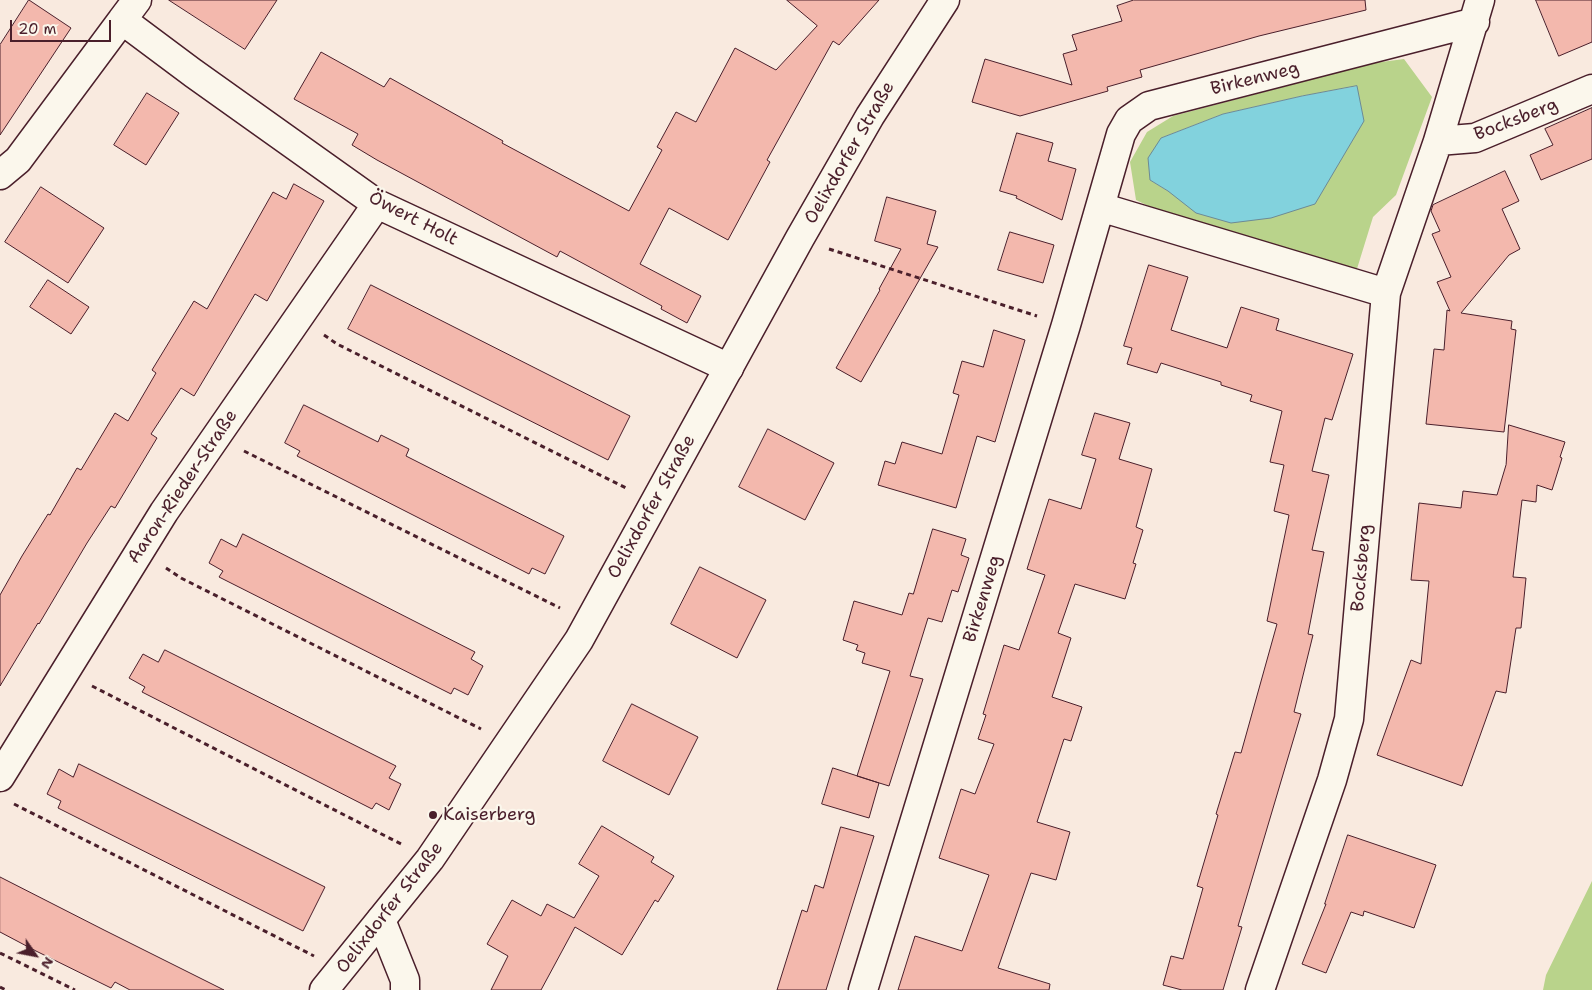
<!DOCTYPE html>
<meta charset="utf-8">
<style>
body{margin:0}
#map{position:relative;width:1592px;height:990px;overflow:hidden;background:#f9eadf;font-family:"Shantell Sans",sans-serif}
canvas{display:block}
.north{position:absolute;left:10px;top:930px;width:50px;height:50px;-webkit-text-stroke:4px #fbf7ec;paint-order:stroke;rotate:123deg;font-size:14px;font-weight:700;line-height:20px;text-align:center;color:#4a1f2b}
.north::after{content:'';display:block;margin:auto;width:18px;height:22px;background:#4a1f2b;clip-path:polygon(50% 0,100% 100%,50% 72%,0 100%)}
.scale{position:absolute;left:10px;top:20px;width:101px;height:22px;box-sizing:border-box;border:2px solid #4a1f2b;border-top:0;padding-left:6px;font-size:15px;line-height:18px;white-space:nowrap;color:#4a1f2b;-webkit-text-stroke:4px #fbf7ec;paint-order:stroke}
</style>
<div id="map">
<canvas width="1592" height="990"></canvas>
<div class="north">N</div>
<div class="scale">20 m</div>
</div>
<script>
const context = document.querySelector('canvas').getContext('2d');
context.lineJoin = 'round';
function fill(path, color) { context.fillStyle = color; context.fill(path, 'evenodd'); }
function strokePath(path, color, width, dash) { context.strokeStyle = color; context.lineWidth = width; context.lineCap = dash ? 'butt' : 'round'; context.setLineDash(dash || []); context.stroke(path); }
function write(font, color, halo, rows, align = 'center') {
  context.font = font + ' "Shantell Sans",sans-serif'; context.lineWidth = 4.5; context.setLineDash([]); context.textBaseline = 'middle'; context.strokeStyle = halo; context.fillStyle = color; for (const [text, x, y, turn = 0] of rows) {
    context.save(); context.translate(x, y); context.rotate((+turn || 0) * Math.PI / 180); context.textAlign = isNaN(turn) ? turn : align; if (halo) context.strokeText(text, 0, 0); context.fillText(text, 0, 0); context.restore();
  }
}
const green = new Path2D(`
 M1404,59L1432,97L1396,195L1373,217L1356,272L1167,215L1136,200L1130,162L1147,132L1173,116L1374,63ZM1357,86L1168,191L1150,180L1161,138L1223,114L1302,96Z
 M1592,881V990H1543L1546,975Z`);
const water = new Path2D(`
 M1357,86L1364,121L1315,204L1271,218L1231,223L1196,213L1168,191L1150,180L1148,158L1161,138L1223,114L1302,96Z`);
const building = new Path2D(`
 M29,0L71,28L0,135V45Z
 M169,0H277L245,49Z
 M787,0H879L839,45L833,41L767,160L770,162L728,240L669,208L640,264L701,296L687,323L661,309L662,306L560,251L557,257L377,160L352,145L358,134L294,99L321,52L384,87L390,78L503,141L502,143L629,211L662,150L657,147L676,112L696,122L735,48L776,70L817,26Z
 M1134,0H1365L1366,10L1259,36L1140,70L1142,77L1107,87L1108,91L1020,116L972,102L985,59L1072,85L1063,54L1077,50L1072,35L1122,21L1117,6Z
 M1536,0H1592V42L1559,56Z
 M147,93L179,113L146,165L114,145Z
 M1592,108V159L1541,180L1530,155L1553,145L1545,129Z
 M1017,133L1053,143L1048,161L1076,169L1062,220L1016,198L1017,196L1000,191Z
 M1505,171L1519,201L1502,209L1520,249L1509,255L1461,313L1512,321L1511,329L1516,330L1504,432L1426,424L1434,349L1444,350L1447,310L1450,311L1437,282L1451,277L1432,234L1440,231L1431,211L1433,205Z
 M294,184L324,201L267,301L255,294L194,396L181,388L151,434L157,438L115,508L111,506L87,543L39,624L38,623L0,686V595L22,556L48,514L50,515L77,468L81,470L115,413L128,421L156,373L152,370L194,301L207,309L273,192L286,199Z
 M41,187L104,228L68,283L5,242Z
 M887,197L936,211L927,244L938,247L861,382L836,368L880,290L879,289L901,249L875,241Z
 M1010,232L1054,245L1043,283L998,270Z
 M1149,265L1188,277L1171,330L1227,348L1241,307L1279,319L1276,330L1353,354L1332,420L1325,418L1312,471L1329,475L1312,550L1324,552L1308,634L1313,635L1294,712L1301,714L1238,926L1242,927L1223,990H1182L1163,985L1171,956L1183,959L1203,888L1197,886L1218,815L1216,814L1235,752L1241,753L1277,624L1267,621L1289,515L1274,511L1284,465L1270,462L1282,411L1250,401L1252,395L1221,385V382L1161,363L1157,373L1127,364L1132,348L1124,346Z
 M48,280L89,307L71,334L30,307Z
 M371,285L630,416L608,460L348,329Z
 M994,330L1025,340L995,442L977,436L956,508L878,485L885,461L895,464L902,442L942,454L959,395L953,393L962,361L983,367Z
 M304,405L378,442L381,435L409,449L406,456L564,536L545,574L532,568L529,574L297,456L300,451L285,443Z
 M1095,413L1130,423L1119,459L1152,469L1136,527L1143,530L1133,563L1136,564L1125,599L1075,584L1058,633L1071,638L1052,697L1082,707L1071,741L1064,739L1037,822L1070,832L1056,880L1031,873L998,968L1050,984L1049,990H898L915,936L962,951L989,875L939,858L961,789L975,794L994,744L978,739L986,715L983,714L1004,645L1019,650L1045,575L1027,569L1049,499L1081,509L1096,459L1082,455Z
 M1509,425L1565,442L1560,457L1562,458L1552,490L1537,485L1536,502L1522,500L1513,577L1526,578L1521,628H1516L1506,693L1496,691L1462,786L1377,755L1411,660L1421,664L1429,581L1411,580L1419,503L1461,508L1463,491L1497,495L1506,465Z
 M768,429L834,463L805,520L739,487Z
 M933,529L966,539L961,555L969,558L958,592L952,590L942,622L928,618L910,676L923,679L889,786L857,776L890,671L862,663L865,653L856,650L858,645L843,640L854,601L902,615L909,593L913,594Z
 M243,534L475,652L471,659L483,666L468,695L454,688L451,694L219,577L223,571L209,563L221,539L236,547Z
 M700,567L766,600L737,658L671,624Z
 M165,650L396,766L389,778L401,784L389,810L376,803L372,809L142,692L145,687L129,678L143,654L158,662Z
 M632,704L698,737L669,795L603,761Z
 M79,764L325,887L303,931L58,808L61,801L47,794L59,769L73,777Z
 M833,768L879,783L869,818L822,804Z
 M602,826L654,857L651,862L674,876L658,902L655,900L622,955L575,927L541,990H491L508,956L487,944L512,900L541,916L547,904L574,918L599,876L579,864Z
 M841,827L874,836L826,990H777L802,910L807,912L815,885L823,888Z
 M1348,835L1436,865L1414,928L1364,911L1363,916L1351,912L1326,973L1302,964L1326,904H1325Z
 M0,877L104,930L224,990H130L115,982L111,988L36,951L0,932Z`);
const path = new Path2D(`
 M829,249L1037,316
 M324,335L337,344L628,489
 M244,451L560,608
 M166,568L181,578L481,729
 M92,686L403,845
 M14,804L314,956
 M0,953L75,990
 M0,987L6,990`);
const street = new Path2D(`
 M137,0L122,20L193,73L377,204L729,368
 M1438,141L1475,138L1592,89
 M0,175L18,160L122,20
 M1100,207L1386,293
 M0,777L164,512L377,204
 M381,920L405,980V990
 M863,990L1066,325L1121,134L1129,120L1149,106L1475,22
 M1260,990L1332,780L1349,719L1386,293L1438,141L1480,0`);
const secondary = new Path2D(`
 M324,990L430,859L579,640L800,238L870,116L945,0`);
const markers = [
 [433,815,5,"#4a1f2b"]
];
const streetNames = [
 ["Birkenweg",1255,79,-14],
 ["Bocksberg",1516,120,-21],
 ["Oelixdorfer Straße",850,153,-60],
 ["Öwert Holt",413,219,27],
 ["Aaron-Rieder-Straße",183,487,-56],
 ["Oelixdorfer Straße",652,507,-61],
 ["Bocksberg",1362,568,-85],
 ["Birkenweg",983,599,-73],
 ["Oelixdorfer Straße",390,908,-52]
];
const poiNames = [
 ["Kaiserberg",443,815]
];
fill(green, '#b9d38b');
fill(water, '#82d2dd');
strokePath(water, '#6c8a96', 1);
fill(building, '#f3b8ad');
strokePath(building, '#4a1f2b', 1);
strokePath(street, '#4a1f2b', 31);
strokePath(secondary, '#4a1f2b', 31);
strokePath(path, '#4a1f2b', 3, [5, 4]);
strokePath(street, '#fbf7ec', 28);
strokePath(secondary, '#fbf7ec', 28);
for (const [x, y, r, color] of markers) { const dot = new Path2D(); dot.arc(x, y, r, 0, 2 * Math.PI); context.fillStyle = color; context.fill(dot); strokePath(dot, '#fbf7ec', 2); }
write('18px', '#4a1f2b', '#fbf7ec', streetNames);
write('18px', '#4a1f2b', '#fbf7ec', poiNames, 'left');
</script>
